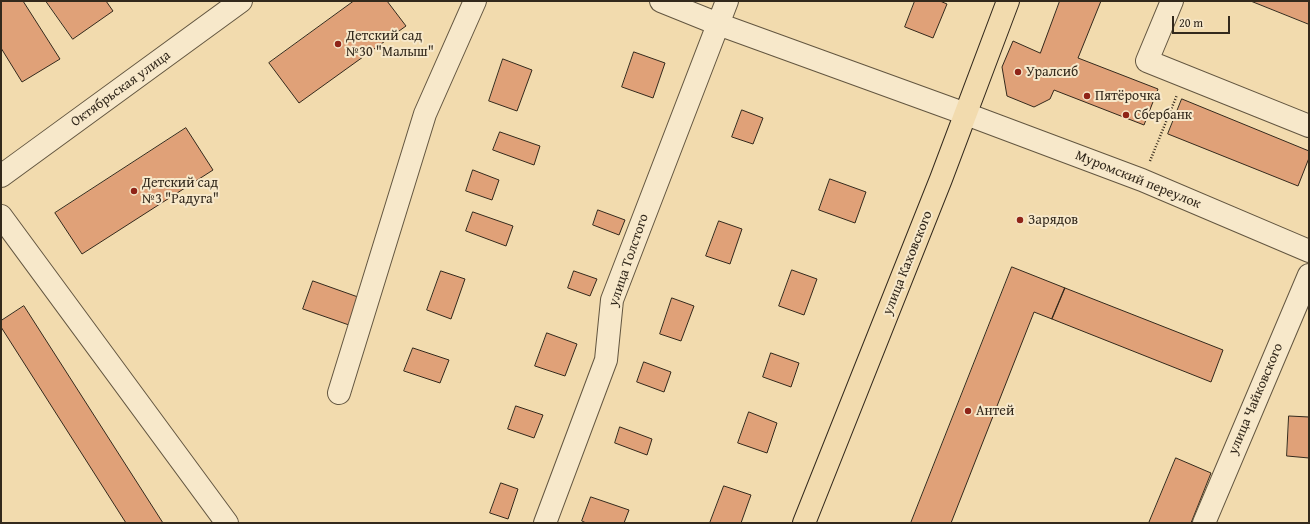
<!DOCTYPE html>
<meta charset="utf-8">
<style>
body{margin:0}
#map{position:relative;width:1310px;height:524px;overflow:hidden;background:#f2dbae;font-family:"Gentium Book Plus",serif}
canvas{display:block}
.frame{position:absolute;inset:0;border:2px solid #33291c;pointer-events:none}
.scale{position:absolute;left:1172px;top:16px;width:58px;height:18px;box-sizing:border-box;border:2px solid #33291c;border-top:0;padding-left:5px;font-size:12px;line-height:14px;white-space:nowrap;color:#33291c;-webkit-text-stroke:3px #f7e8ca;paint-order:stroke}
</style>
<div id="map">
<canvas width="1310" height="524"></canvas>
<div class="frame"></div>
<div class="scale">20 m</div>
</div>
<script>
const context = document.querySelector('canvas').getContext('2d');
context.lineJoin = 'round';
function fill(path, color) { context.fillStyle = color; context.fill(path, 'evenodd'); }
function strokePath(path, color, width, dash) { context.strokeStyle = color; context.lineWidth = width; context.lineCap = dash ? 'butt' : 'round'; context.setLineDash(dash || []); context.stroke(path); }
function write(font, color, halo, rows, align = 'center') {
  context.font = font + ' "Gentium Book Plus",serif'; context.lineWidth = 4; context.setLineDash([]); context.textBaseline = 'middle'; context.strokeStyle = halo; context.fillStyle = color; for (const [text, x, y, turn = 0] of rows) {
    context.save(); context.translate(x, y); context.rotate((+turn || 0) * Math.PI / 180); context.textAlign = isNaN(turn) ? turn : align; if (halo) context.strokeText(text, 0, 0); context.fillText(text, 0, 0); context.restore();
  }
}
const building = new Path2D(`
 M1,1H23L60,59L22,82L1,48Z
 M46,1H106L113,11L73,39Z
 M354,1H387L406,26L299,103L269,63Z
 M915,1H940L947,4L933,38L905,27Z
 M1060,1H1101L1078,58L1158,89L1144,125L1054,90L1050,99L1034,107L1007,96L1002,67L1013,41L1040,53Z
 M1251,1H1309V24Z
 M634,52L665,63L653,98L622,87Z
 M503,59L532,70L517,111L489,101Z
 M1182,99L1309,151V158L1298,186L1168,134Z
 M742,110L763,118L753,144L732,137Z
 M186,128L213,170L82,254L55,213Z
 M500,132L540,146L534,165L493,150Z
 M473,170L499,180L492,200L466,191Z
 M830,179L866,192L855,223L819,210Z
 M598,210L625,220L619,235L593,225Z
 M473,212L513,226L506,246L466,231Z
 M719,221L742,229L730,264L706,256Z
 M1012,267L1065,288L1052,319L1034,312L951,523H911Z
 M792,270L817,279L804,315L779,306Z
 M441,271L465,279L451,319L427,310Z
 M574,271L597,279L590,296L568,288Z
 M313,281L358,297L349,325L303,309Z
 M1065,288L1223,350L1211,382L1052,319Z
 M672,298L694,306L681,341L660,334Z
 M24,306L163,523H126L1,327V321Z
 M547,333L577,344L565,376L535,366Z
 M413,348L449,360L440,383L404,371Z
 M771,353L799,363L791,387L763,377Z
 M644,362L671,372L664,392L637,382Z
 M516,406L543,415L534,438L508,429Z
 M749,412L777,423L767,453L738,443Z
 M1289,416L1309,417V458L1287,456Z
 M620,427L652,439L647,455L615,443Z
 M1176,458L1211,473L1191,523H1149Z
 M501,483L518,489L508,519L490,513Z
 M724,486L751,495L741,523H710Z
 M591,497L629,510L624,523H586L582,521Z`);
const path = new Path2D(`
 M1150,161L1177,95`);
const minor = new Path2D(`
 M661,1L718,24L966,114L1142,180L1309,251
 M1172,1L1147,61L1309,126
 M1,176L241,1
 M1,216L227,523
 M339,393L425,114L475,1
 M545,523L606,360L612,300L727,1
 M1204,523L1309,275`);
const major = new Path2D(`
 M804,523L941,179L1008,1`);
const markers = [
 [338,44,4,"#8f2418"],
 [1018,72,4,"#8f2418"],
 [1087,96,4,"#8f2418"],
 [1126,115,4,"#8f2418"],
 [134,191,4,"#8f2418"],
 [1020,220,4,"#8f2418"],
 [968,411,4,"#8f2418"]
];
const poiNames = [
 ["Детский сад",346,36],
 ["№30 \"Малыш\"",346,52],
 ["Уралсиб",1026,72],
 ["Пятёрочка",1095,96],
 ["Сбербанк",1134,115],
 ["Детский сад",142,183],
 ["№3 \"Радуга\"",142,199],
 ["Зарядов",1028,220],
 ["Антей",976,411]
];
const streetNames = [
 ["Октябрьская улица",121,89,-36],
 ["Муромский переулок",1138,180,22],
 ["улица Толстого",629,260,-71],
 ["улица Каховского",908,263,-68],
 ["улица Чайковского",1256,399,-67]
];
fill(building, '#e0a178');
strokePath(building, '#33291c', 1);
strokePath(minor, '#635640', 24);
strokePath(major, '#33291c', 24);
strokePath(path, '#33291c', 2.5, [1, 2]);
strokePath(minor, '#f7e8ca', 22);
strokePath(major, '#f2dbae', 22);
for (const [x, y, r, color] of markers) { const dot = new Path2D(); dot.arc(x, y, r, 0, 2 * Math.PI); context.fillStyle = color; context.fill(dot); strokePath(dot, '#f7e8ca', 1.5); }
write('14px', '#33291c', '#f7e8ca', poiNames, 'left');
write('14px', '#33291c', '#f7e8ca', streetNames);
</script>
